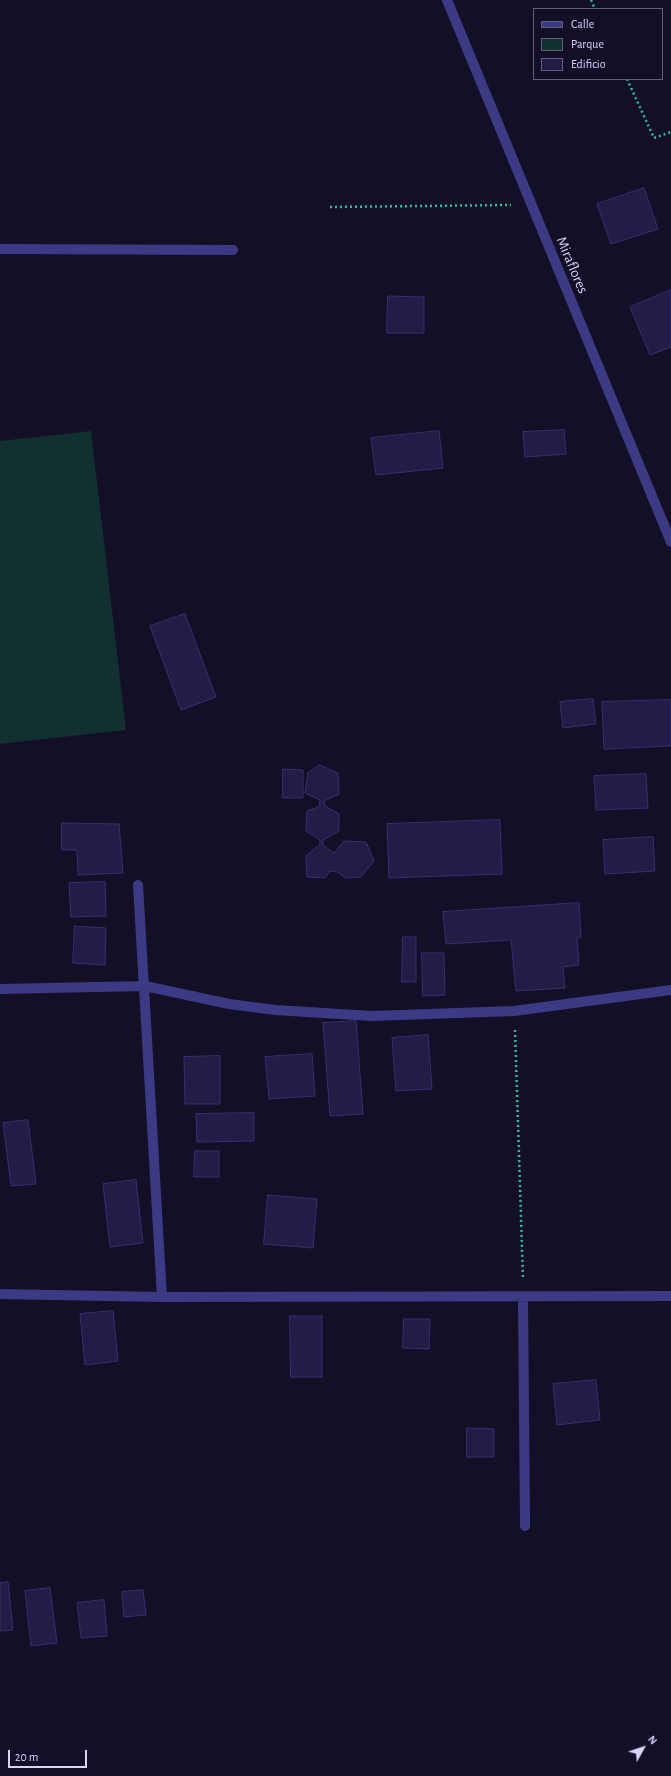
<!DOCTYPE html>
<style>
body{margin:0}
#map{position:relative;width:671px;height:1776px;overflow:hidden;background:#130f26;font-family:"Alegreya Sans",sans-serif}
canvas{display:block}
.legend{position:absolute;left:533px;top:8px;width:130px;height:72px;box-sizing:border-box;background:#130f26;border:1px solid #625e7d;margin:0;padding:5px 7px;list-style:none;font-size:12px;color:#d9d4ff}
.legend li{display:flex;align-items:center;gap:8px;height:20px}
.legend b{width:20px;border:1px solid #625e7d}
.north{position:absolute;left:623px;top:1728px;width:40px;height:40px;-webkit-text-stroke:3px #130f26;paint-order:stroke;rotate:50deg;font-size:11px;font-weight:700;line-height:16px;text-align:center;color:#d9d4ff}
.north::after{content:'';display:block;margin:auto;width:14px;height:18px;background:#d9d4ff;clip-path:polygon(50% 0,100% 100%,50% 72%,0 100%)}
.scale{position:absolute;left:8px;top:1750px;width:79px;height:18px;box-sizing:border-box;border:2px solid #d9d4ff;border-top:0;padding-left:5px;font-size:12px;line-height:14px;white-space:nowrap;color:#d9d4ff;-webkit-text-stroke:3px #130f26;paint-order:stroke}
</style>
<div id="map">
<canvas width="671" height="1776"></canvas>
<ul class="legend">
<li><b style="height:5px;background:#3d3a85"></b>Calle</li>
<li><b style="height:11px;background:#12302f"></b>Parque</li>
<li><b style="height:11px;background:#241b47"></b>Edificio</li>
</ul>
<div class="north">N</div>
<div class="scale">20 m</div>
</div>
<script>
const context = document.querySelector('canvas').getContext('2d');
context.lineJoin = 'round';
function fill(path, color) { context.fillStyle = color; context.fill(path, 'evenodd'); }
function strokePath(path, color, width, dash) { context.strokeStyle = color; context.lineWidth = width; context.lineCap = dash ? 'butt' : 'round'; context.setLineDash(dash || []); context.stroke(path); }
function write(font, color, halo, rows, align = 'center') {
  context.font = font + ' "Alegreya Sans",sans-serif'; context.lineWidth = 3; context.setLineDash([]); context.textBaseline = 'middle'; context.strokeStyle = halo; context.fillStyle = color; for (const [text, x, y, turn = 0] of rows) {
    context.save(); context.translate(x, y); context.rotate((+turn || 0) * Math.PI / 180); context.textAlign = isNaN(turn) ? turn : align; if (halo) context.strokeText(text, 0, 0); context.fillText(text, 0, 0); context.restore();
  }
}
const green = new Path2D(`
 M91,431L126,730L0,744V441Z`);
const building = new Path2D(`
 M644,188L658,229L611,244L597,204Z
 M671,290V347L650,355L630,307Z
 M388,296L424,297V333H387Z
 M564,430L566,454L525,457L523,432Z
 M439,431L443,468L376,475L371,438Z
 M185,614L216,697L181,710L150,626Z
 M593,699L596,724L563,728L560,702Z
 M671,700V746L604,749L602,702Z
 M320,765L338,773L339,794L324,801L325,806L339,814V831L323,840V845L334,853L344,841L366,842L374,861L361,877L345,878L338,872L330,871L325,878L307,877L306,856L320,844V840L306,831L307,811L319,807L320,800L305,793L308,773Z
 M283,769L303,770V798H283Z
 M646,774L648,808L596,810L594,776Z
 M500,820L502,874L389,878L387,824Z
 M62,823L119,824L123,873L78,875L77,850H62Z
 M653,837L655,871L605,874L603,840Z
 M105,882L106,916L71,917L69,883Z
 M579,903L581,937L577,938L579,965L563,967L565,988L516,991L511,940L446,944L443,912Z
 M75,926L106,928L105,965L73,963Z
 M403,937H416V982H402Z
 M422,953H444L445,995L423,996Z
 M356,1021L363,1114L330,1116L323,1023Z
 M428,1035L432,1089L396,1091L392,1038Z
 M312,1054L315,1096L269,1099L265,1057Z
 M220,1056V1104H185L184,1057Z
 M254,1113V1141L197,1142L196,1114Z
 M28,1120L36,1184L11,1186L3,1123Z
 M195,1151H219V1177H194Z
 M136,1180L143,1243L110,1247L103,1184Z
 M268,1195L317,1199L313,1248L264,1244Z
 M113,1311L118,1361L85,1365L80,1314Z
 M290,1316H322V1377H291Z
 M404,1319H430L429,1349L403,1348Z
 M596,1380L600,1420L557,1425L553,1384Z
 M467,1428L494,1429V1457H467Z
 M8,1582L13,1630L0,1631V1583Z
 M50,1588L57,1643L31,1646L25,1591Z
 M143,1590L146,1615L124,1617L122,1592Z
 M104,1600L107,1636L81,1638L77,1603Z`);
const path = new Path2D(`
 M591,0L595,9
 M627,79L654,138L671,132
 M330,207L511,205
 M515,1030L523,1279`);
const minor = new Path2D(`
 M447,0L671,542
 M0,249L233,250
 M138,885L162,1297
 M0,989L145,986L229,1004L275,1010L372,1016L514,1011L671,990
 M0,1294L162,1297L671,1296
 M523,1297L525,1526`);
const streetNames = [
 ["Miraflores",572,265,67]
];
fill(green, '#12302f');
fill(building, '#241b47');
strokePath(building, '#3b2d73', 1);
strokePath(path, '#2fb8b0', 2.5, [2, 3]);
strokePath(minor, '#3d3a85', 10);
write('15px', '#d9d4ff', '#130f26', streetNames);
</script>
